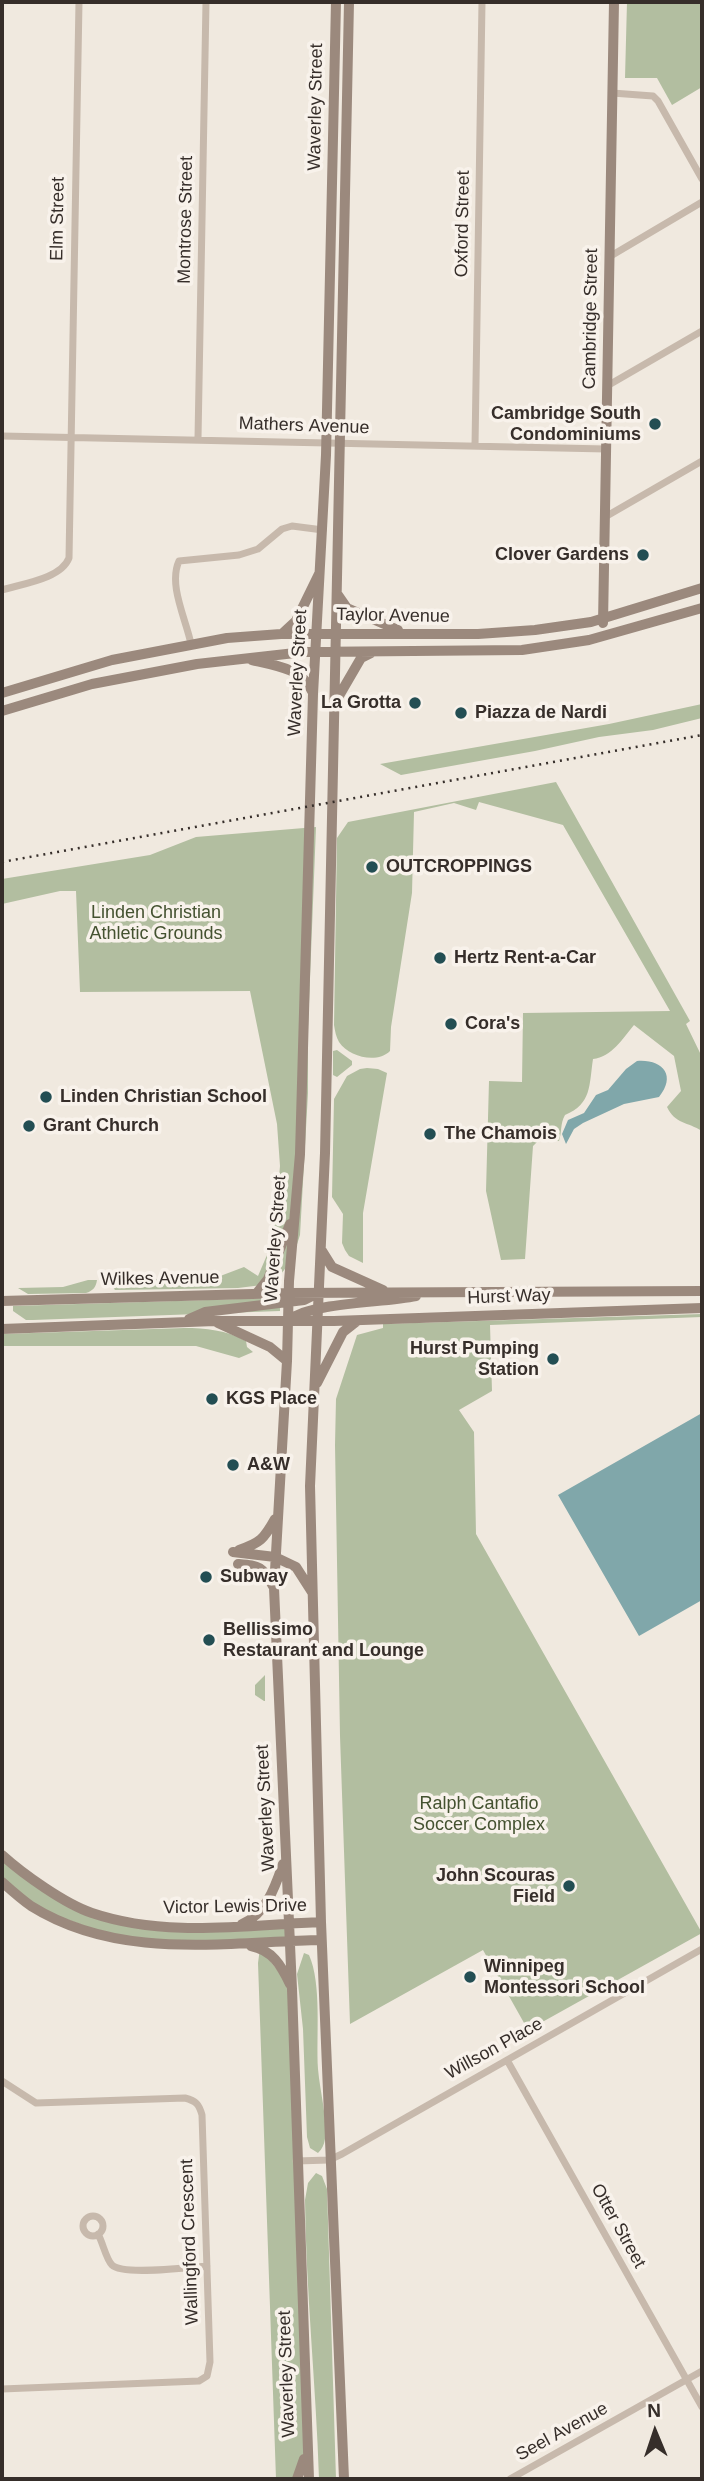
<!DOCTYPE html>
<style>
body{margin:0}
#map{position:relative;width:704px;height:2481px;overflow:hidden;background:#f0e9df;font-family:Arial,sans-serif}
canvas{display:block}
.frame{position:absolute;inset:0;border:4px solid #362e2a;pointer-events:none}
.north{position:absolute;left:620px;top:2397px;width:70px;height:70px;-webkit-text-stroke:5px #f8f2eb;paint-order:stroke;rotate:358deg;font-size:19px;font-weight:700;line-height:28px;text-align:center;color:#362e2a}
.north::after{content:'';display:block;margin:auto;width:24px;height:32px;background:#362e2a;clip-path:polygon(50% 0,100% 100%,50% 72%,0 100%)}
</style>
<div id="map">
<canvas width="704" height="2481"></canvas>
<div class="frame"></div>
<div class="north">N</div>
</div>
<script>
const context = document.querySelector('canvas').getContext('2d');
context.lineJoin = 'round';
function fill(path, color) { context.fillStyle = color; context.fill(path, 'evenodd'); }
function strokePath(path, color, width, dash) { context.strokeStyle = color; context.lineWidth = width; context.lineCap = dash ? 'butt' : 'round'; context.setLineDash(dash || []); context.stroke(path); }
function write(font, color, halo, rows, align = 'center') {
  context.font = font + ' Arial,sans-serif'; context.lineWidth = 7; context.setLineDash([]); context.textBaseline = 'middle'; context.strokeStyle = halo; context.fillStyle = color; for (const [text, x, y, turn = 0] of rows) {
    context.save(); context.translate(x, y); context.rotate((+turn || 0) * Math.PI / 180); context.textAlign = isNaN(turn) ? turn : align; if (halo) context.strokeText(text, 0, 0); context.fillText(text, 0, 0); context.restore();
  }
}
const green = new Path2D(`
 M627,2H702V87L672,105L657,78H625Z
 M702,704V718L653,730L599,737L535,751L401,775L380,764L609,724Z
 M556,782L690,1021L686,1024L702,1057V1131C688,1122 675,1124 667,1107L681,1091L674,1056L634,1025C622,1039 612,1057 593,1059C589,1085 592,1104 565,1115C560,1124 562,1132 559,1141L540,1139L533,1146L525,1259L501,1260L486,1191L489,1081L522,1082L523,1013L670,1011L563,825L479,802L476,810L454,803L414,812L412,893L391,1027L390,1051C377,1064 349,1057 339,1042C336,1037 335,1031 334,1025L337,838L348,822Z
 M316,827L308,1029V1093L300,1235L292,1260L281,1274L262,1285L238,1288L115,1290L108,1280L215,1278L244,1267L258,1276L273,1241L280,1166L277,1124L250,991L80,992L76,891H60L2,904V879L150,855L196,837Z
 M337,1050L352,1061V1065L337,1077L333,1075V1051Z
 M367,1068L378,1069L387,1073L363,1213V1263L349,1256L345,1250L342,1243L343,1214L332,1197L334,1099L347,1076L360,1069Z
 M88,1280H97C96,1287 93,1291 86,1293L28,1294L18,1288L63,1287Z
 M273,1298L280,1299V1311L33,1320H26L13,1311V1306Z
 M702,1314V1317L490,1325L492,1391L459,1410L474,1432L476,1534L702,1933L528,2030L483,1950L350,2024L340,1736L335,1445L336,1399L357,1335L383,1328V1324Z
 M184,1328C206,1328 226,1330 246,1341L247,1347L253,1352L239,1358L196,1346H2V1334Z
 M265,1675V1701H264L255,1695V1685Z
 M2,1855L90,1912L166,1928L288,1924L289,1941L123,1940L31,1906L2,1882Z
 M260,1948L292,1989L307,2446L297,2479H276L258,1963Z
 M304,1953L309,1955C322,1984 316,2036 318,2069C320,2092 327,2115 325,2139C324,2145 322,2149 318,2153L310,2148L307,2137L303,2029L297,1974Z
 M316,2173L322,2176L327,2189L336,2479H319C316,2386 306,2293 305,2200L308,2183Z`);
const water = new Path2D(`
 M637,1061C662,1059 677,1075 659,1097L624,1104L583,1123L574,1129L566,1144L562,1134L568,1120L584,1113L596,1095L608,1090L626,1069Z
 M702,1413V1600L639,1636L558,1495Z`);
const street = new Path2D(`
 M612,93L653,96L658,101L702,179
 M609,257L702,202
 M607,386L702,331
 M2,436L606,449
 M198,438L206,2
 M475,446L482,2
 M605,517L702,461
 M2,590C21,584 61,579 69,558L79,2
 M191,644C186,619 168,585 179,561L239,555L258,549L282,529L292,526L323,530
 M507,2060L702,2407
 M2,2081L36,2103L185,2098C196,2101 199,2104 202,2115L210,2362L207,2376L199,2381L2,2389
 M296,2161L329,2160L342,2154L702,1949
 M83 2226a10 10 0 1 1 20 0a10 10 0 1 1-20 0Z
 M98,2234C103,2243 106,2259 112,2265C123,2276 190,2267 207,2266
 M510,2479L702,2371`);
const secondary = new Path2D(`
 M338,595L347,608L398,630
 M603,623L614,2
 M282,634L296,621L319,574
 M252,660C274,665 303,669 312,691
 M2,693L112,660L227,638L281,634H478L535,630L591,622L702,588
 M336,701L361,658L371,653
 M2,711L92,684L197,664L304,652L522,650L589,640L702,608
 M322,1251L332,1267L383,1290
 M256,1294L268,1279L290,1224
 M2,1301L288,1293L702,1291
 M189,1319L205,1312L304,1300L316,1294
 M289,1320C313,1302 382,1303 416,1296
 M218,1323L270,1347L287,1361
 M2,1329L215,1321H334L702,1308
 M317,1383L343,1332L357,1321
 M239,1550C260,1543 264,1539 275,1519
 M233,1552L275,1557L296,1567L312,1592
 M238,1564C260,1566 262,1566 273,1586
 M2,1855C23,1874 65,1904 92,1913C166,1938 245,1925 321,1922
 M2,1882C11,1890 21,1899 31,1906C119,1961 224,1942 321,1940
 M242,1924C266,1914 275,1887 283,1864
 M251,1946C272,1950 281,1965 290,1984
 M297,2479L304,2459
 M309,2479L292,1989L274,1588L287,1361L289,1281L300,1154L313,694L326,455L336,2
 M344,2479L321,1922L310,1486L325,1153L349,2`);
const rail = new Path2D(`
 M2,862L702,735`);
const markers = [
 [655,424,7,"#234e53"],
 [643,555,7,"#234e53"],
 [415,703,7,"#234e53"],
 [461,713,7,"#234e53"],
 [372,867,7,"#234e53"],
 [440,958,7,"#234e53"],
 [451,1024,7,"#234e53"],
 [46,1097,7,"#234e53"],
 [29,1126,7,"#234e53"],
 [430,1134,7,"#234e53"],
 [553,1359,7,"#234e53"],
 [212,1399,7,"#234e53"],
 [233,1465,7,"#234e53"],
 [206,1577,7,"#234e53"],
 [209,1640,7,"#234e53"],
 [569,1886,7,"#234e53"],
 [470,1977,7,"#234e53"]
];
const streetNames = [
 ["Waverley Street",316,107,-89],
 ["Elm Street",58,219,-89],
 ["Montrose Street",186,220,-89],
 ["Oxford Street",463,224,-89],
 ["Cambridge Street",591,319,-89],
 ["Mathers Avenue",304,426,2],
 ["Taylor Avenue",393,616,1],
 ["Waverley Street",298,673,-87],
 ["Waverley Street",276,1239,-86],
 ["Wilkes Avenue",160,1279,-1],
 ["Hurst Way",509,1297,-2],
 ["Waverley Street",266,1808,-93],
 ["Victor Lewis Drive",235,1907,-1],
 ["Willson Place",494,2049,-29],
 ["Otter Street",618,2226,61],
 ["Wallingford Crescent",190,2242,-92],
 ["Waverley Street",287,2374,-92],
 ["Seel Avenue",562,2432,-29]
];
const poiNames = [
 ["Cambridge South",641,414,"right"],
 ["Condominiums",641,435,"right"],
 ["Clover Gardens",629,555,"right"],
 ["La Grotta",401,703,"right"],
 ["Piazza de Nardi",475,713],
 ["OUTCROPPINGS",386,867],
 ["Hertz Rent-a-Car",454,958],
 ["Cora's",465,1024],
 ["Linden Christian School",60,1097],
 ["Grant Church",43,1126],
 ["The Chamois",444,1134],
 ["Hurst Pumping",539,1349,"right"],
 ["Station",539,1370,"right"],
 ["KGS Place",226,1399],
 ["A&W",247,1465],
 ["Subway",220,1577],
 ["Bellissimo",223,1630],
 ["Restaurant and Lounge",223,1651],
 ["John Scouras",555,1876,"right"],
 ["Field",555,1897,"right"],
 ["Winnipeg",484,1967],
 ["Montessori School",484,1988]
];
const parkNames = [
 ["Linden Christian",156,913],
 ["Athletic Grounds",156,934],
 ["Ralph Cantafio",479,1804],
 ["Soccer Complex",479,1825]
];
fill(green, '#b2bea0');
fill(water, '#80a7aa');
strokePath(street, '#c7b9ac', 7);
strokePath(secondary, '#9b897d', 10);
strokePath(rail, '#362e2a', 2.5, [2, 5]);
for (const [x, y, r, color] of markers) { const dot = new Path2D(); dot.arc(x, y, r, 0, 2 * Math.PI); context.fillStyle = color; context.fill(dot); strokePath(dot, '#f8f2eb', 2.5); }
write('18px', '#362e2a', '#f8f2eb', streetNames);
write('bold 18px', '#362e2a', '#f8f2eb', poiNames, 'left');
write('18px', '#445230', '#f8f2eb', parkNames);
</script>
